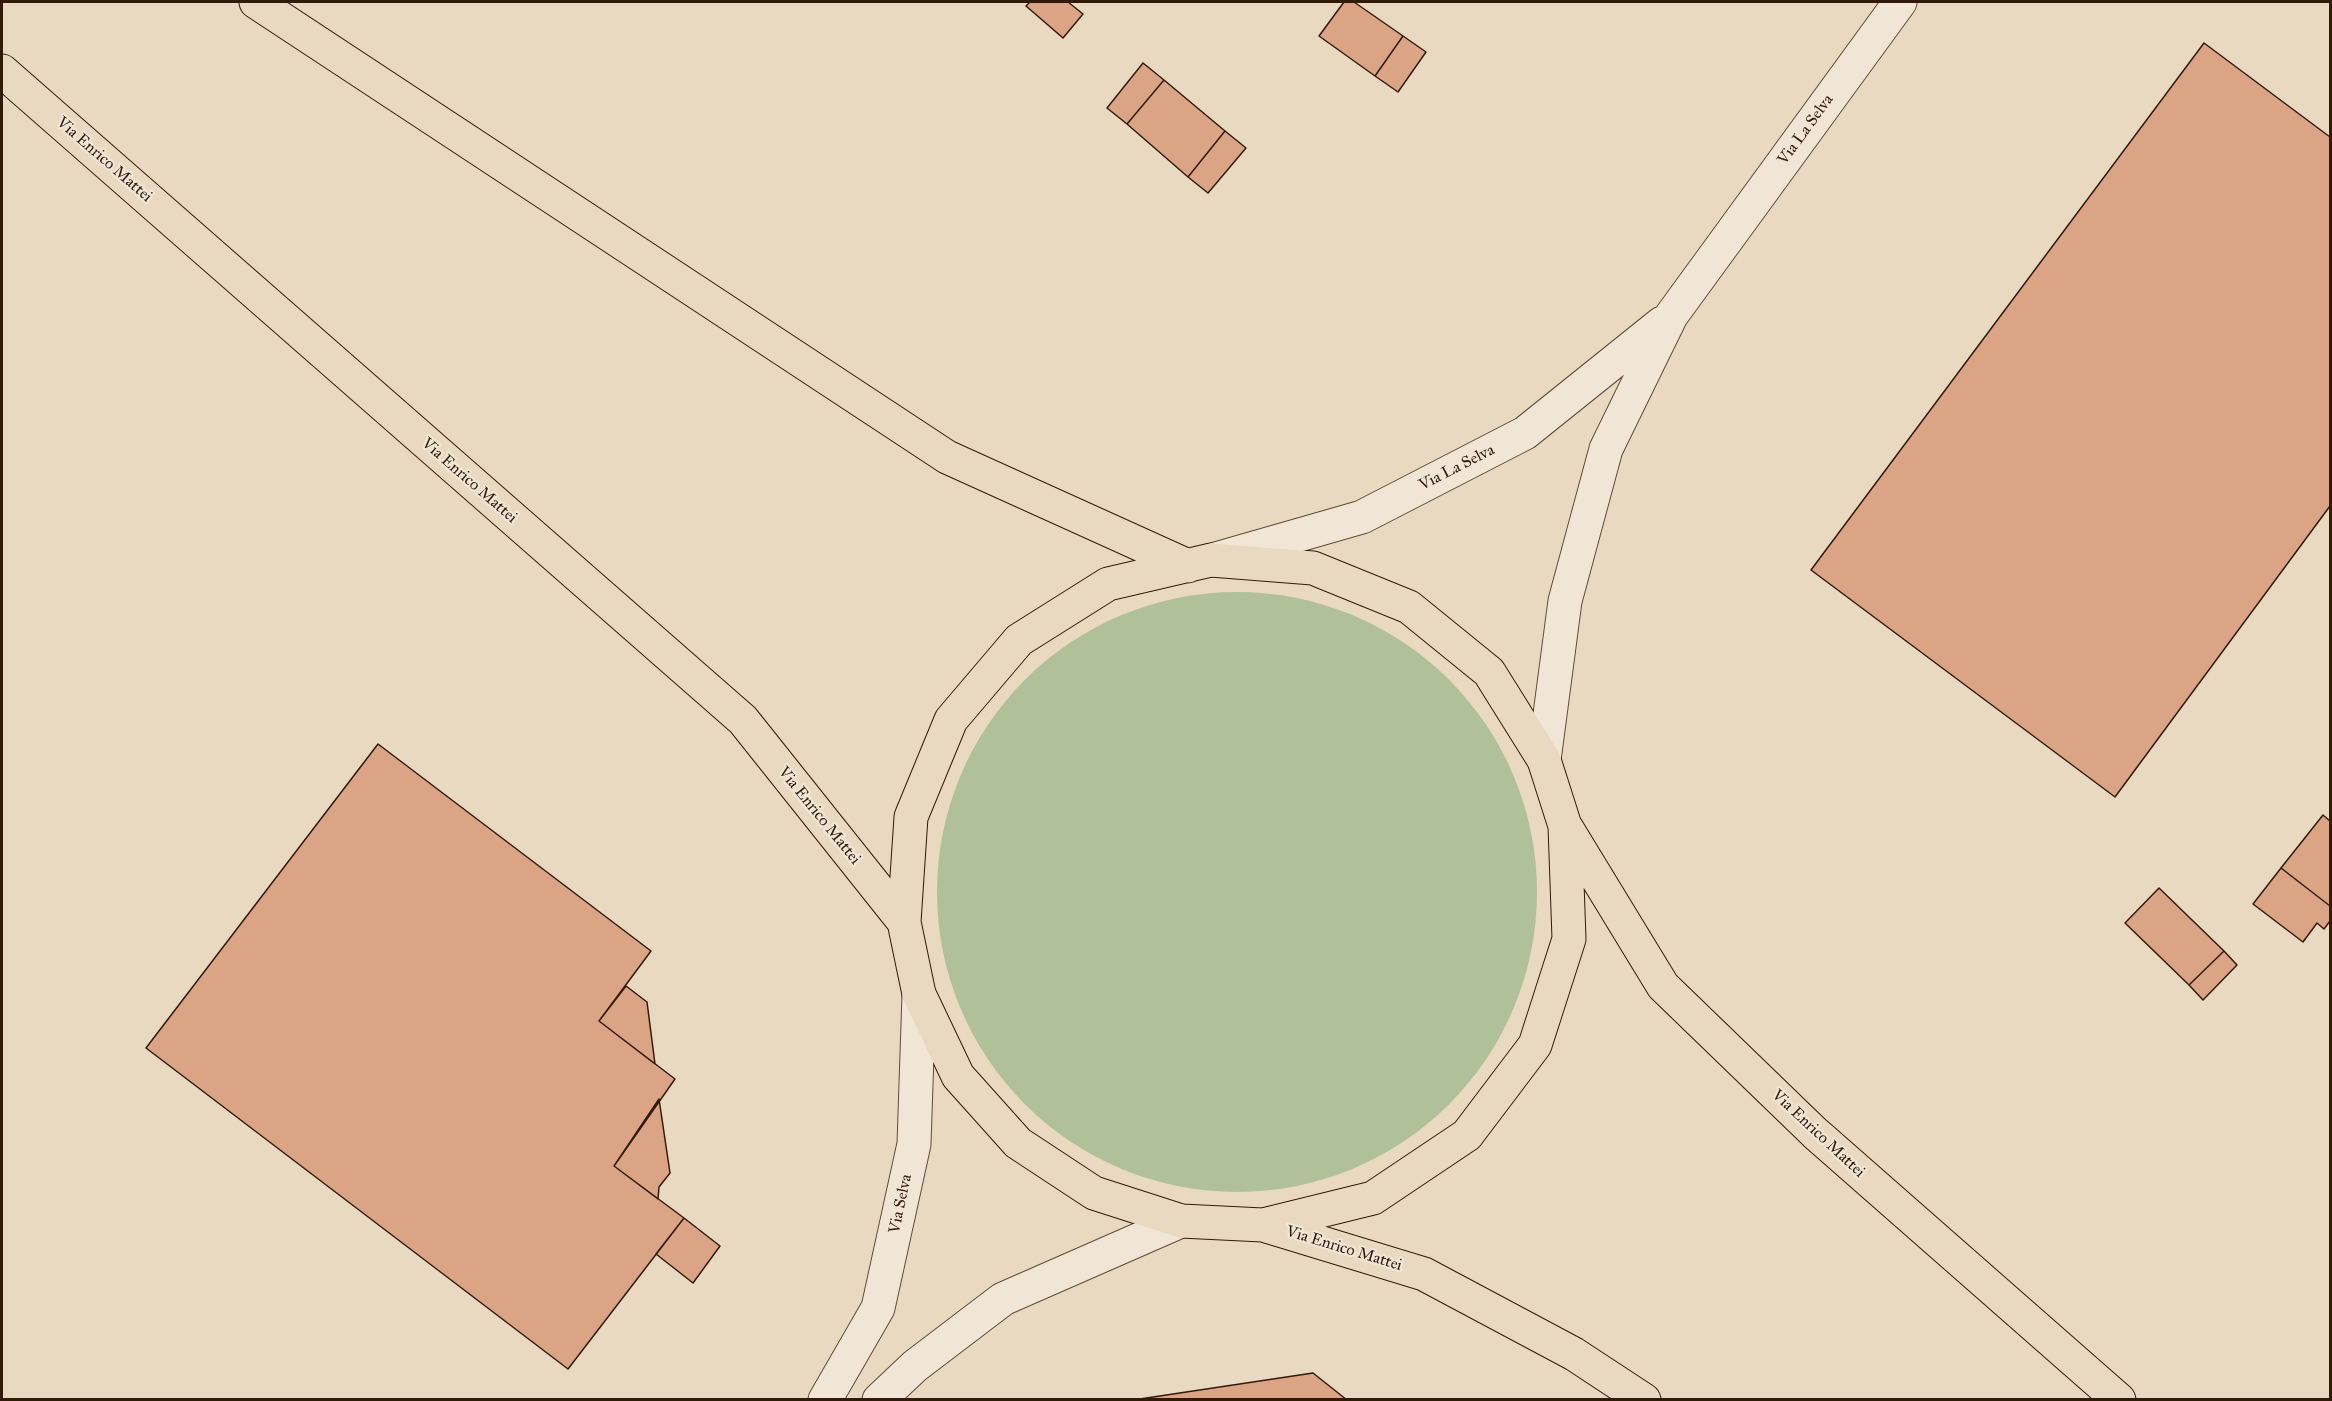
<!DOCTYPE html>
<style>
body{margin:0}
#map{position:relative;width:2332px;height:1401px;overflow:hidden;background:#e9d9c0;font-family:"IM FELL Great Primer",serif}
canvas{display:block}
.frame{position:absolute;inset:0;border:3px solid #321a0b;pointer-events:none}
</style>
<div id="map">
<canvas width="2332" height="1401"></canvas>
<div class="frame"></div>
</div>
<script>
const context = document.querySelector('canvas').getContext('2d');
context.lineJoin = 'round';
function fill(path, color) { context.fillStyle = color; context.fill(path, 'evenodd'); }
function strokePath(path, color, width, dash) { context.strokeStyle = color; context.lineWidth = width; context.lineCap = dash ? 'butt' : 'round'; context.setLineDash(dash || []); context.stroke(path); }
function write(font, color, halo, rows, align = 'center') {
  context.font = font + ' "IM FELL Great Primer",serif'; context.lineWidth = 4.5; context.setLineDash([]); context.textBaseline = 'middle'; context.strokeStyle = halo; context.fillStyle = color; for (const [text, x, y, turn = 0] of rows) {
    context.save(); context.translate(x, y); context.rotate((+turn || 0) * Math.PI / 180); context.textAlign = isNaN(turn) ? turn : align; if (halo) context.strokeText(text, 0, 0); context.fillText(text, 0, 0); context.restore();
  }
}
const green = new Path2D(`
 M937 892a300 300 0 1 1 600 0a300 300 0 1 1-600 0Z`);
const building = new Path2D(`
 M1030,2H1068L1083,14L1063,38L1026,6Z
 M1344,2H1354L1403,36L1375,76L1319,36Z
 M1403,36L1426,52L1398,92L1375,76Z
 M2204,43L2330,137V506L2115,797L1811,570Z
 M1143,63L1164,80L1127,124L1107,108Z
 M1164,80L1225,131L1188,177L1127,124Z
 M1225,131L1246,148L1208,193L1188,177Z
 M378,744L651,951L599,1021L675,1079L614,1166L684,1218L568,1369L146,1048Z
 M2323,815L2330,821V906L2281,868Z
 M2281,868L2330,906V921L2324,929L2317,923L2303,942L2253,904Z
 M2159,888L2224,951L2189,985L2125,923Z
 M2224,951L2237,965L2203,1000L2189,985Z
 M626,986L647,1002L655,1064L599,1021Z
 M659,1099L670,1173L659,1187L658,1199L614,1166Z
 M684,1218L720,1246L693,1283L656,1254Z
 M1313,1373L1347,1400H1133Z`);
const minor = new Path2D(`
 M825,1400L878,1308L914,1144L919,994
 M879,1400L915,1366L1003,1299L1181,1221`);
const tertiary = new Path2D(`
 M1212,560L1362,517L1525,433L1662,323
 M1544,760L1565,601L1606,449L1671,316L1900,2`);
const primary = new Path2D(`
 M256,2L947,457L1188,566
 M2,71L743,720L904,922
 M1566,827L1663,986L1815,1133L2119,1400
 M1263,1225L1373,1198L1467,1135L1535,1045L1569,939L1565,826L1544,760L1489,672L1409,607L1313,568L1211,560L1108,584L1019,640L951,720L911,817L904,922L919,994L958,1076L1018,1143L1094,1193L1181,1221L1263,1225L1424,1274L1574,1354L1644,1400`);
const streetNames = [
 ["Via La Selva",1806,130,-54],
 ["Via Enrico Mattei",104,160,41],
 ["Via La Selva",1457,468,-27],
 ["Via Enrico Mattei",469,481,41],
 ["Via Enrico Mattei",819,816,51],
 ["Via Enrico Mattei",1818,1134,43],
 ["Via Selva",901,1204,-78],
 ["Via Enrico Mattei",1344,1249,17]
];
fill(green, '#b0c098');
fill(building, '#dba585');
strokePath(building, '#321a0b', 1.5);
strokePath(minor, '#604a38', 35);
strokePath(tertiary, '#604a38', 35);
strokePath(primary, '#321a0b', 35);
strokePath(minor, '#f1e6d6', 33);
strokePath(tertiary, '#f1e6d6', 33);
strokePath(primary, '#e9d9c0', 33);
write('16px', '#321a0b', '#f1e6d6', streetNames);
</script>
